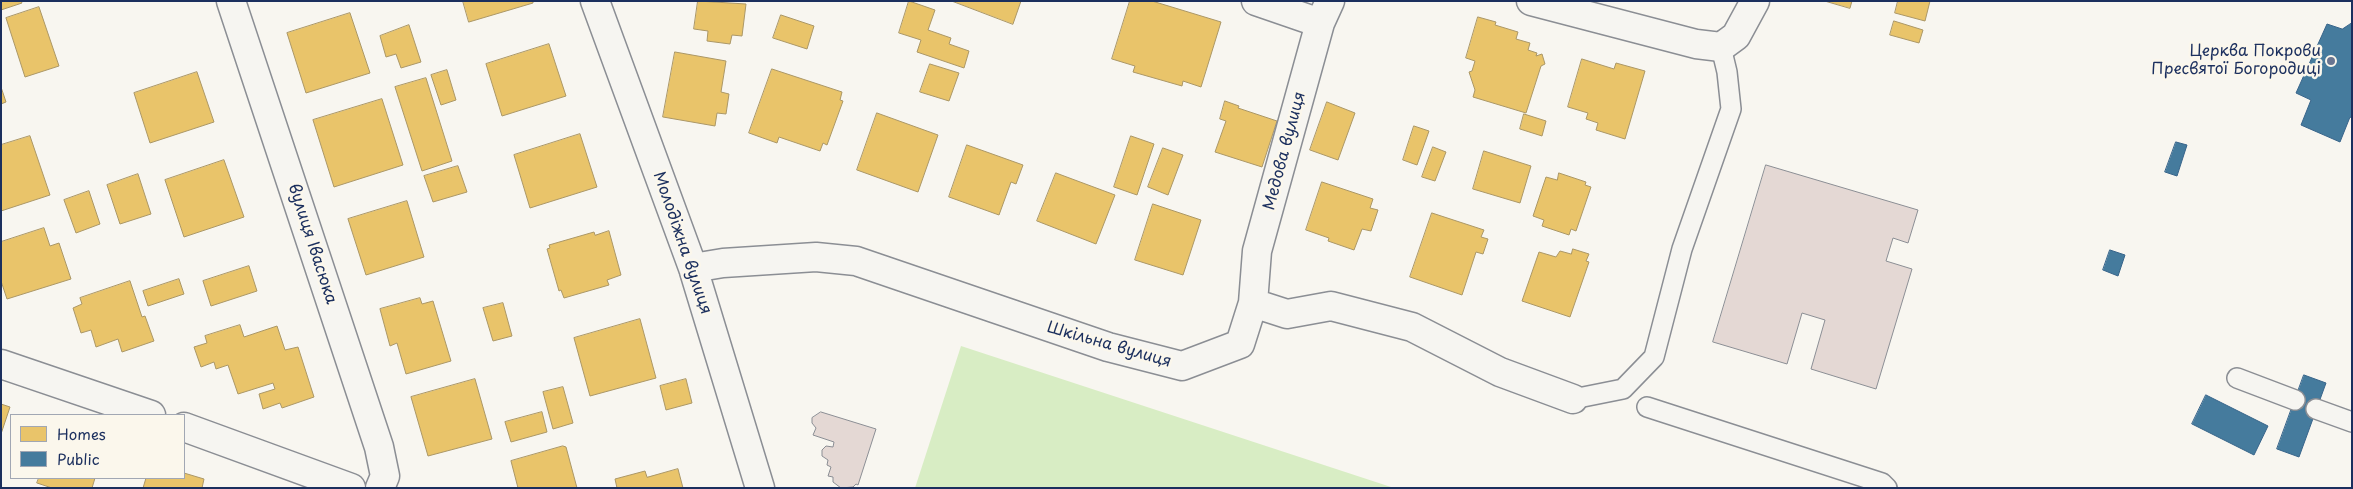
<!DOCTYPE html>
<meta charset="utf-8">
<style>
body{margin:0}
#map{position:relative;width:2353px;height:489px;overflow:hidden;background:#f8f6f0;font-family:"Playpen Sans",sans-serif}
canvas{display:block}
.frame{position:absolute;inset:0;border:2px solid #1b2f5e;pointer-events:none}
.legend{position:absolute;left:10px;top:414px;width:175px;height:65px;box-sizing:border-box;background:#fbf7ec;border:1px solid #a1a7b3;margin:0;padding:6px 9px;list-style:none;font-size:15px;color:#1b2f5e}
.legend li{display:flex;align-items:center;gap:10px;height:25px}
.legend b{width:25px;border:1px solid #a1a7b3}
</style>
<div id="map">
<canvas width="2353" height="489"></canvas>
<div class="frame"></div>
<ul class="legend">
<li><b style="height:14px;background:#e9c46a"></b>Homes</li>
<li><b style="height:14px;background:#457b9d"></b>Public</li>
</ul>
</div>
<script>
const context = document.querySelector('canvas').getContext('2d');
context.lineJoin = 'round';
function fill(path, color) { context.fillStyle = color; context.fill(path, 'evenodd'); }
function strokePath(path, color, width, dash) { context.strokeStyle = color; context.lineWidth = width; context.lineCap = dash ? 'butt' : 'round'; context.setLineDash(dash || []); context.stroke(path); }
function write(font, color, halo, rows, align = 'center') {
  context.font = font + ' "Playpen Sans",sans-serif'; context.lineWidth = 5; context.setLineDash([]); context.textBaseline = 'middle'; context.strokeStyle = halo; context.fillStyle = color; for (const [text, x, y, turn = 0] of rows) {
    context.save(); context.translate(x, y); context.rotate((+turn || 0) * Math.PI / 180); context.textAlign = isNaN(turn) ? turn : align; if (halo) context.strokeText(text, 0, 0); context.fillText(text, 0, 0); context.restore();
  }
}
const green = new Path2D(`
 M961,346L1391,487L915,488Z`);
const homes = new Path2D(`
 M1,1H21L22,3L1,10Z
 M463,1H533V3L469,22Z
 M698,1L746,4L742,36L732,35L730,44L707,41L708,31L694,29Z
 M909,1L935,10L928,30L951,38L949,44L969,51L964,68L917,52L921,40L899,33Z
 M952,1H1021L1013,24Z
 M1130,1H1152L1221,22L1201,87L1183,81L1182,86L1133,72L1135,66L1112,59Z
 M1825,1H1852L1850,8Z
 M1898,1H1930L1925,21L1895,13Z
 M39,7L59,66L25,77L6,18Z
 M350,13L370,73L306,93L287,33Z
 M781,15L814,26L807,49L773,38Z
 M1478,17L1496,22L1495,25L1518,32L1516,39L1530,43L1528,50L1537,53L1536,56L1542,54L1545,64L1541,66L1526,113L1473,97L1475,90L1469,72L1472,71L1475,61L1466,58Z
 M1894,21L1923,30L1919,43L1890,35Z
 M409,25L421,62L401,68L396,54L386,57L380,36Z
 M549,44L566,96L502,116L486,64Z
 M675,52L726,61L721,92L729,94L726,114L717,113L715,126L663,117Z
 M1582,59L1614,69L1616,63L1645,71L1625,139L1596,130L1598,123L1586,119L1588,113L1568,107Z
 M930,64L959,73L949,101L920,92Z
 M772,69L842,92L840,100L843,101L827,145L823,143L820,151L779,137L777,143L749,133Z
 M447,70L456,100L441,105L431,75Z
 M197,72L214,122L150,143L134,93Z
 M426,78L452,161L422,171L395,87Z
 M1,87L6,102L1,104Z
 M382,99L403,165L334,187L313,120Z
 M1225,101L1239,106L1238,108L1277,121L1262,167L1215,152L1226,121L1220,119Z
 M1327,102L1355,113L1338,160L1310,150Z
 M877,113L938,135L918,192L857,170Z
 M1524,114L1546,121L1542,136L1520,129Z
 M1414,126L1429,131L1417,165L1403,160Z
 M580,134L597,187L530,208L514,155Z
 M30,136L50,195L1,211V145Z
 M1131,136L1154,144L1137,195L1114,187Z
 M967,145L1023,165L1016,184L1011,182L999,215L949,197Z
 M1433,147L1446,152L1435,181L1422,177Z
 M1163,148L1183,155L1168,195L1148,187Z
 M1484,151L1531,166L1520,203L1473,189Z
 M224,160L244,217L184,237L165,180Z
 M458,166L467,192L433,202L424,176Z
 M1056,173L1115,195L1096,244L1037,221Z
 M1559,173L1586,182L1585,185L1591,187L1576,231L1571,229L1569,235L1542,226L1544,220L1533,216L1546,177L1557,180Z
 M138,174L151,214L120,224L107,185Z
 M1322,182L1373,199L1370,208L1378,210L1371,231L1362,229L1354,250L1328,241L1329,238L1306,230Z
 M89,191L100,224L76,233L64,200Z
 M407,201L424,257L366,275L348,219Z
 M1153,204L1201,220L1183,275L1135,260Z
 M1432,213L1484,230L1481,237L1488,239L1483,254L1476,252L1462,295L1410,277Z
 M44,228L50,246L59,243L71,279L7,299L1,281V242Z
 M609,231L621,275L607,280L609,285L564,298L561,290L559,291L547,249L550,248L549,245L594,232L595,235Z
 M1573,249L1589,254L1586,261L1589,262L1570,317L1522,301L1539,252L1556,257L1560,251L1571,254Z
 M249,266L257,291L211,306L203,281Z
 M179,279L184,294L148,306L143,291Z
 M130,281L142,317L145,316L154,341L122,352L118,339L96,347L91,330L81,333L73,308L82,304L80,298Z
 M420,298L422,304L433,301L451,361L406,374L397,343L390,346L380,309Z
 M503,303L512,336L493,341L483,308Z
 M640,319L656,378L590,396L574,338Z
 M240,325L244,337L277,326L285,350L298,347L314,397L282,408L280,403L263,409L259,394L275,389L273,383L238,394L228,365L216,369L214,362L201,367L194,347L207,343L205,336Z
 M475,379L492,439L428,456L411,397Z
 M686,379L692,403L666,410L660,386Z
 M563,387L573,423L553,429L543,392Z
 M1,404L10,407L1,434Z
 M542,412L547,432L511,442L505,422Z
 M563,446L566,447L577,488H518L511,461Z
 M678,469L683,488H617L615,479L645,471L647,477Z
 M184,473L204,479L202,488H143L146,478H184Z
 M39,478H95L92,488H52L37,483Z`);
const public = new Path2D(`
 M2352,23V118L2350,117L2340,142L2301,125L2311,100L2296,93L2327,24L2342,29Z
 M2176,142L2187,145L2177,176L2165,172Z
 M2110,250L2125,255L2118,276L2103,270Z
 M2304,375L2326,383L2299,457L2277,449Z
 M2206,395L2268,426L2254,455L2192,424Z`);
const building = new Path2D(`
 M1766,165L1918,210L1908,243L1893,238L1886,261L1912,269L1876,389L1811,369L1825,320L1802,313L1787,364L1713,342Z
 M821,412L876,429L858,485L856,484L853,487L841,488L833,482V477L828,476L831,467L827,465L828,460L822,456V450L826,446L833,447L834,442L813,435L816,428L812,423V418Z`);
const service = new Path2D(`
 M2237,378L2295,400
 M1573,399L1623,389L1654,357L1682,249L1731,109L1727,72L1721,47
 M1647,407L1882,483L1887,488
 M2316,409L2352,422`);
const minor = new Path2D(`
 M231,1L379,447L385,476L380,488
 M595,1L693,268L760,488
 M1256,1L1320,23
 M1531,1L1696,44L1721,47L1736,36L1755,1
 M693,268L723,263L816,257L856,261L1108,347L1182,366L1240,344L1253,303L1257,251L1320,23L1330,1
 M1253,303L1287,314L1331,306L1412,327L1500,372L1573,399
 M1,364L151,415
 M184,427L351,488`);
const markers = [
 [2331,61,5,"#687591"]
];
const poiNames = [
 ["Церква Покрови",2321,52],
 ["Пресвятої Богородиці",2321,70]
];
const streetNames = [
 ["Медова вулиця",1285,151,-75],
 ["Молодіжна вулиця",682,243,71],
 ["вулиця Івасюка",312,244,72],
 ["Шкільна вулиця",1109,345,16]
];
fill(green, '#d8edc4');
fill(homes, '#e9c46a');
strokePath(homes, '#ab9766', 1);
fill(public, '#457b9d');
strokePath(public, '#38648a', 1);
fill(building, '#e4d8d4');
strokePath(building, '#8b8e94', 1);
strokePath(service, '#8b8e94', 22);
strokePath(minor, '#8b8e94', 31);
strokePath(service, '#f6f5f1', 19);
strokePath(minor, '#f6f5f1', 28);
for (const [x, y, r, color] of markers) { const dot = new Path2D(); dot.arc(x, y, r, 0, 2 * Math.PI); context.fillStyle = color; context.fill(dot); strokePath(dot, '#fbf7ec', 2); }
write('16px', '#1b2f5e', '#fbf7ec', poiNames, 'right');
write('16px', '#1b2f5e', '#fbf7ec', streetNames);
</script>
